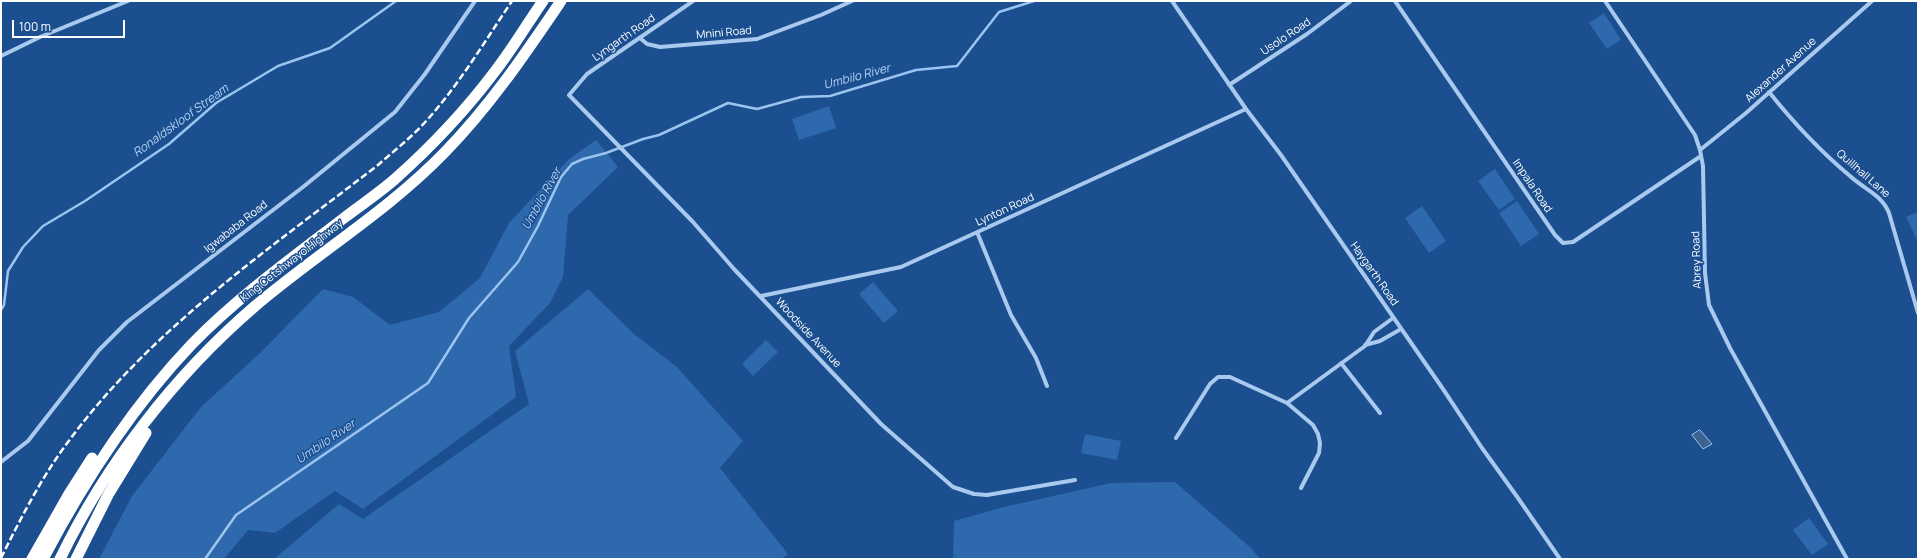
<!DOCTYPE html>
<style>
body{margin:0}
#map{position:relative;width:1919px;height:560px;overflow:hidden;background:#1b4f8f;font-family:Manrope,sans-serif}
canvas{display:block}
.frame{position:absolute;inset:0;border:2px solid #fff;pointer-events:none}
.scale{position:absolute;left:12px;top:20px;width:113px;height:18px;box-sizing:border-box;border:2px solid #fff;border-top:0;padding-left:5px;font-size:12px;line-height:14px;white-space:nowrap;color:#fff;-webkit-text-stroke:3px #1b4f8f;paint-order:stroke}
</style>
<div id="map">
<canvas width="1919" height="560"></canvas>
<div class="frame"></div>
<div class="scale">100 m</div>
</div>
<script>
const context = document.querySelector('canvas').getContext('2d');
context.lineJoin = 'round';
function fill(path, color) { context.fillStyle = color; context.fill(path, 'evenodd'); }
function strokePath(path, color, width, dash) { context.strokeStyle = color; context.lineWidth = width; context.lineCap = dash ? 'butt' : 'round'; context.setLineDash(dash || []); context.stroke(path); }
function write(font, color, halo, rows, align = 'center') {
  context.font = font + ' Manrope,sans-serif'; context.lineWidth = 3; context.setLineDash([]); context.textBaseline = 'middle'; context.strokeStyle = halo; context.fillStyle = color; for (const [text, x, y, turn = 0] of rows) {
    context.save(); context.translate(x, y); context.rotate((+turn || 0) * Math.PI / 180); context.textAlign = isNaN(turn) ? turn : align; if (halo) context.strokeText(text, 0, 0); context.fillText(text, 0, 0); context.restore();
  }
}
const green = new Path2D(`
 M1604,13L1621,40L1607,49L1589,23Z
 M829,106L836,128L799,140L792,119Z
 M596,140L618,167L568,215L563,277L550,303L509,346L516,397L363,509L335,491L275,533L248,530L224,559H99L132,496L201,407L259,354L323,289L353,297L390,325L439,312L480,278L509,223L569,159Z
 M1495,169L1515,199L1499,210L1478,181Z
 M1517,201L1539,234L1521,246L1499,213Z
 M1422,206L1446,241L1429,253L1405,218Z
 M1918,212V242L1906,217Z
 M873,282L898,311L884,323L859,294Z
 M588,289L634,334L677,367L743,441L720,468L788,554L782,559H274L339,504L363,519L529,404L515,351Z
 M766,340L778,352L753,376L742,364Z
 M1085,434L1121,441L1117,460L1081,453Z
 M1175,482L1252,549L1260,559H953L954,521L1004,507L1111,483Z
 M1809,518L1828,544L1812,555L1793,530Z`);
const water = new Path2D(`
 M1700,430L1712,444L1703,449L1692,435Z`);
const stream = new Path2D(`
 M1,310L4,305L8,271L23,247L43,226L85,201L169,144L216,103L278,66L330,48L396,1
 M205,559L236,515L428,383L469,318L518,262L538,226L561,177L572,164L583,159L606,153L643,139L659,135L728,103L757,109L801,97L830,96L916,70L957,66L999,12L1034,1`);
const street = new Path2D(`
 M693,1L587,74L569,95L693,222L734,269L881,424L953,487L974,494L987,495L1075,480
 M1172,1L1246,109L1281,155L1443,389L1482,448L1518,498L1560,559
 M1395,1L1555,235L1563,243L1573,242L1701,156
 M1605,1L1695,135L1700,150L1703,166L1705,273L1709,305L1730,348L1847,559
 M640,38L647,44L660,47L757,39L821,15L852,1
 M1,56L40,37L128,1
 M1229,85L1307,34L1351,1
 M1769,92C1793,122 1820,151 1850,176C1864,189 1882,195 1889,213L1918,313
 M1700,150L1746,113L1872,1
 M977,232L1011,315L1036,358L1047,386
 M761,296L901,267L1246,109
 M1365,345L1380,341L1401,329
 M1341,363L1380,413
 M1287,403L1365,346L1374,332L1393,318
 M1176,438L1210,384L1218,377H1230L1287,403L1313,425L1318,434L1320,443L1319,453L1301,488
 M1,462L28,441L99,350L127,322L303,187L395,112L425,74L475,1`);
const highway = new Path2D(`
 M32,559L69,494L92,458
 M43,559C84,481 131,408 192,344C238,297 292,258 344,218C361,205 379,193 395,179C432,146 466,110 496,70C513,48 527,24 543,1
 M60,559C106,464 174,376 254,307C316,254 388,211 445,152C490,106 525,54 561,1
 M76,559L108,495L146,433`);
const rail = new Path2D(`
 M1,558C21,518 41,478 68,442C151,329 268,250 378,165C395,150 413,136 428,119C460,83 485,41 512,1`);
const streetNames = [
 ["Mnini Road",724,33,-5],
 ["Usolo Road",1286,37,-34],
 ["Lyngarth Road",624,38,-35],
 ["Alexander Avenue",1781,70,-42],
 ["Quillhall Lane",1863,174,41],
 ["Impala Road",1532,186,56],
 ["Lynton Road",1005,210,-25],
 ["Igwababa Road",236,227,-38],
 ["Abrey Road",1697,260,-92],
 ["King Cetshwayo Highway",292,261,-38],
 ["Haygarth Road",1374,274,55],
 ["Woodside Avenue",808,333,47]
];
const waterNames = [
 ["Umbilo River",857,77,-15],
 ["Ronaldskloof Stream",181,121,-36],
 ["Umbilo River",542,199,-61],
 ["Umbilo River",326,442,-34]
];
fill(green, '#2e69ad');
fill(water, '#3c6290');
strokePath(water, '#9cc4f0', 1);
strokePath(stream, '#9cc4f0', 2.5);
strokePath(street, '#a9c9ee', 4);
strokePath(highway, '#fff', 11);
strokePath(rail, '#fff', 2.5, [7, 3]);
write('11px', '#fff', '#1b4f8f', streetNames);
write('italic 12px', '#b5d3f5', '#1b4f8f', waterNames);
</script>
